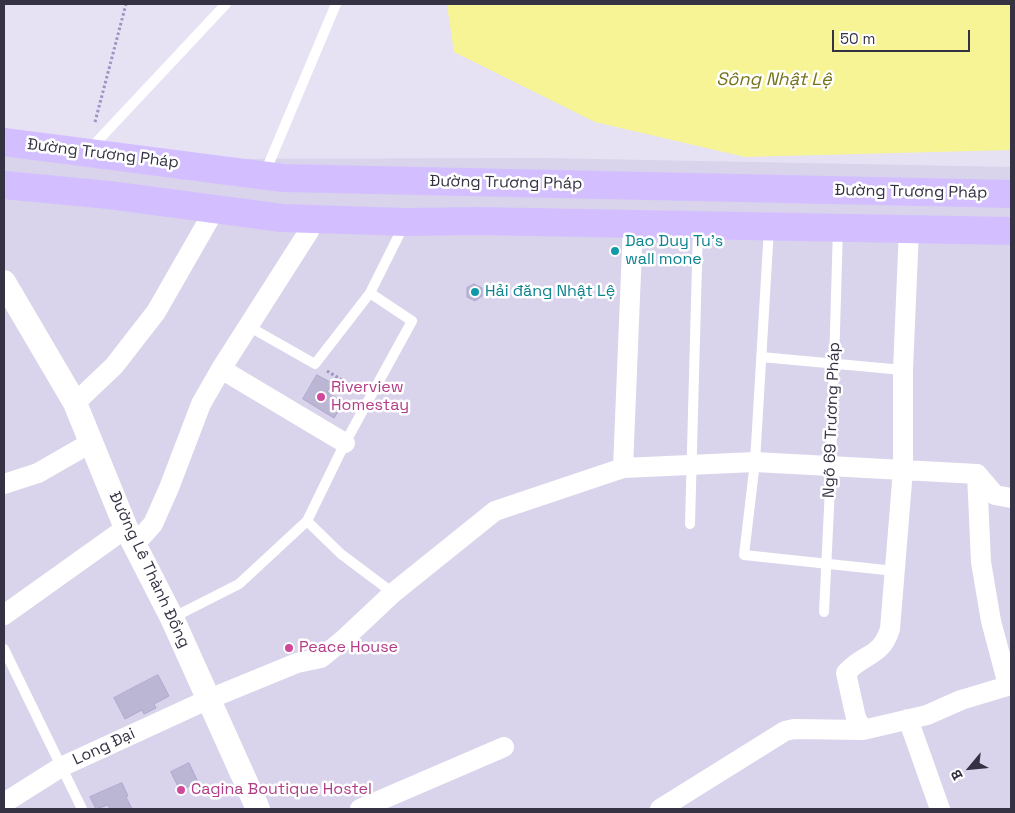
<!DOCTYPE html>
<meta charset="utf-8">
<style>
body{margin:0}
#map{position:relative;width:1015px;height:813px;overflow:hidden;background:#e6e1f3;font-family:"Space Grotesk",sans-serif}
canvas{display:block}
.frame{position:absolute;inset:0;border:5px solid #353244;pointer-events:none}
.north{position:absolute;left:945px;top:743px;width:50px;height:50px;-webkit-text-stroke:4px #fff;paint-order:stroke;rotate:242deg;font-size:14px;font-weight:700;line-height:20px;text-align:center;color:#353244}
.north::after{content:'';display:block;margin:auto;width:18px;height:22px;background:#353244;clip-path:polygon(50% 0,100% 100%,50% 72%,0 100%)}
.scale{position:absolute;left:832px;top:30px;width:138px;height:22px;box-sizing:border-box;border:2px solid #353244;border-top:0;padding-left:6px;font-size:15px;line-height:18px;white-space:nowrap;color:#353244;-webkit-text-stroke:4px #fff;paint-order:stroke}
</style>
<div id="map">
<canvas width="1015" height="813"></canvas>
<div class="frame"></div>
<div class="north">B</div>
<div class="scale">50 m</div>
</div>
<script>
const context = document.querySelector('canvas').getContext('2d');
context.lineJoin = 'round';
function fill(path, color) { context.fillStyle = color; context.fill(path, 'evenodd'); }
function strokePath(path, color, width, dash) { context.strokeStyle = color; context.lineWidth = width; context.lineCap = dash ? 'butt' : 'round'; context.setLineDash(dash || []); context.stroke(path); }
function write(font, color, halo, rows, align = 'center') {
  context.font = font + ' "Space Grotesk",sans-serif'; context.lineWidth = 5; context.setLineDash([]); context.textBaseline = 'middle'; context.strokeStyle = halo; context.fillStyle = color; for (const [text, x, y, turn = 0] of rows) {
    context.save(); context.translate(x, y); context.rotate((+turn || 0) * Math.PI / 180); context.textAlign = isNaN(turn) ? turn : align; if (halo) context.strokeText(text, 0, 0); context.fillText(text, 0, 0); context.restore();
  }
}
const residential = new Path2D(`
 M4,130L219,159L542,158L1011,167V809H4Z`);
const water = new Path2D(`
 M445,4H1011V150L745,157L595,122L454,52L447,5Z`);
const building = new Path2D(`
 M474,284L482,288V296L475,301L467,297V288Z
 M317,375L332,383L327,392L344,402L334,418L303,399Z
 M158,675L169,696L154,704L156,708L144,714L142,710L125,719L114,698Z
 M189,763L198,782L180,791L171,772Z
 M122,783L128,796L126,797L132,809H110L108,805L96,809L90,797Z`);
const path = new Path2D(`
 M95,122L126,4
 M327,371L342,380L339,387`);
const service = new Path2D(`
 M90,149L226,4
 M264,175L336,4
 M769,228L755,462L744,555L895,571
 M248,326L315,364L370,293L404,225
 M761,357L903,370
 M307,521L341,554L393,593
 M690,524L698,227
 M824,612L831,467L838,228
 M172,618L239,584L307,521L345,443L412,321L370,293
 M4,649L82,809`);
const minor = new Path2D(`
 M221,369L345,443
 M75,403L114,366L156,312L215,209
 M623,468L633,224
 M977,474L981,562L991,621L1008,685
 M4,484L38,473L92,442
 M135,544L153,524L169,488L201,404L221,369L309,231V218
 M4,615L126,528
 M908,719L940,809
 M863,730L856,718L846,673C863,653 881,658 890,629L903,470V370L909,229
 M4,803L61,767L209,699L297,663L321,658L343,640L393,593L495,511L623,468L755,462L977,474L995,495L1011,498
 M360,809L504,747
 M660,809L785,731L794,729L863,730L927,715L961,700L1011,685`);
const tertiary = new Path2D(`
 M4,282L75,403L126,528L172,618L258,809`);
const secondary = new Path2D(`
 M4,142L283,178L1011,194
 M4,185L109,195L282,218L406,222L477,221L1011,231`);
const markers = [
 [615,251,5,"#0f9aa8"],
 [475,292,5,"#0f9aa8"],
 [321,397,5,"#d1479c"],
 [289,648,5,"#d1479c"],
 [181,790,5,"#d1479c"]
];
const streetNames = [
 ["Đường Trương Pháp",103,154,7],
 ["Đường Trương Pháp",506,183,1],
 ["Đường Trương Pháp",911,192,1],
 ["Ngõ 69 Trương Pháp",832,420,-88],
 ["Đường Lê Thành Đồng",149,570,65],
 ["Long Đại",104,747,-25]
];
const cultureNames = [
 ["Dao Duy Tu's",625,242],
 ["wall mone",625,260],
 ["Hải đăng Nhật Lệ",485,292]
];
const hotelNames = [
 ["Riverview",331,388],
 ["Homestay",331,406],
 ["Peace House",299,648],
 ["Cagina Boutique Hostel",191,790]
];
const waterNames = [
 ["Sông Nhật Lệ",774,80]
];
fill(residential, '#d9d3eb');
fill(water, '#f7f496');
fill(building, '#bbb6d4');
strokePath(building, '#afa8d0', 1);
strokePath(path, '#9d93c2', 3, [2.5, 2.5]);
strokePath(service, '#fff', 10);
strokePath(minor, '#fff', 20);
strokePath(tertiary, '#fff', 24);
strokePath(secondary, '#d3bfff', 28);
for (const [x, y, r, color] of markers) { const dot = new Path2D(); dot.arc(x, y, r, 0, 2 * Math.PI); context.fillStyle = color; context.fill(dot); strokePath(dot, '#fff', 2); }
write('16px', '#353244', '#fff', streetNames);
write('16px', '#0d838f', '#fff', cultureNames, 'left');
write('16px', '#b23c85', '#fff', hotelNames, 'left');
write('italic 18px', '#76741b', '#fff', waterNames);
</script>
